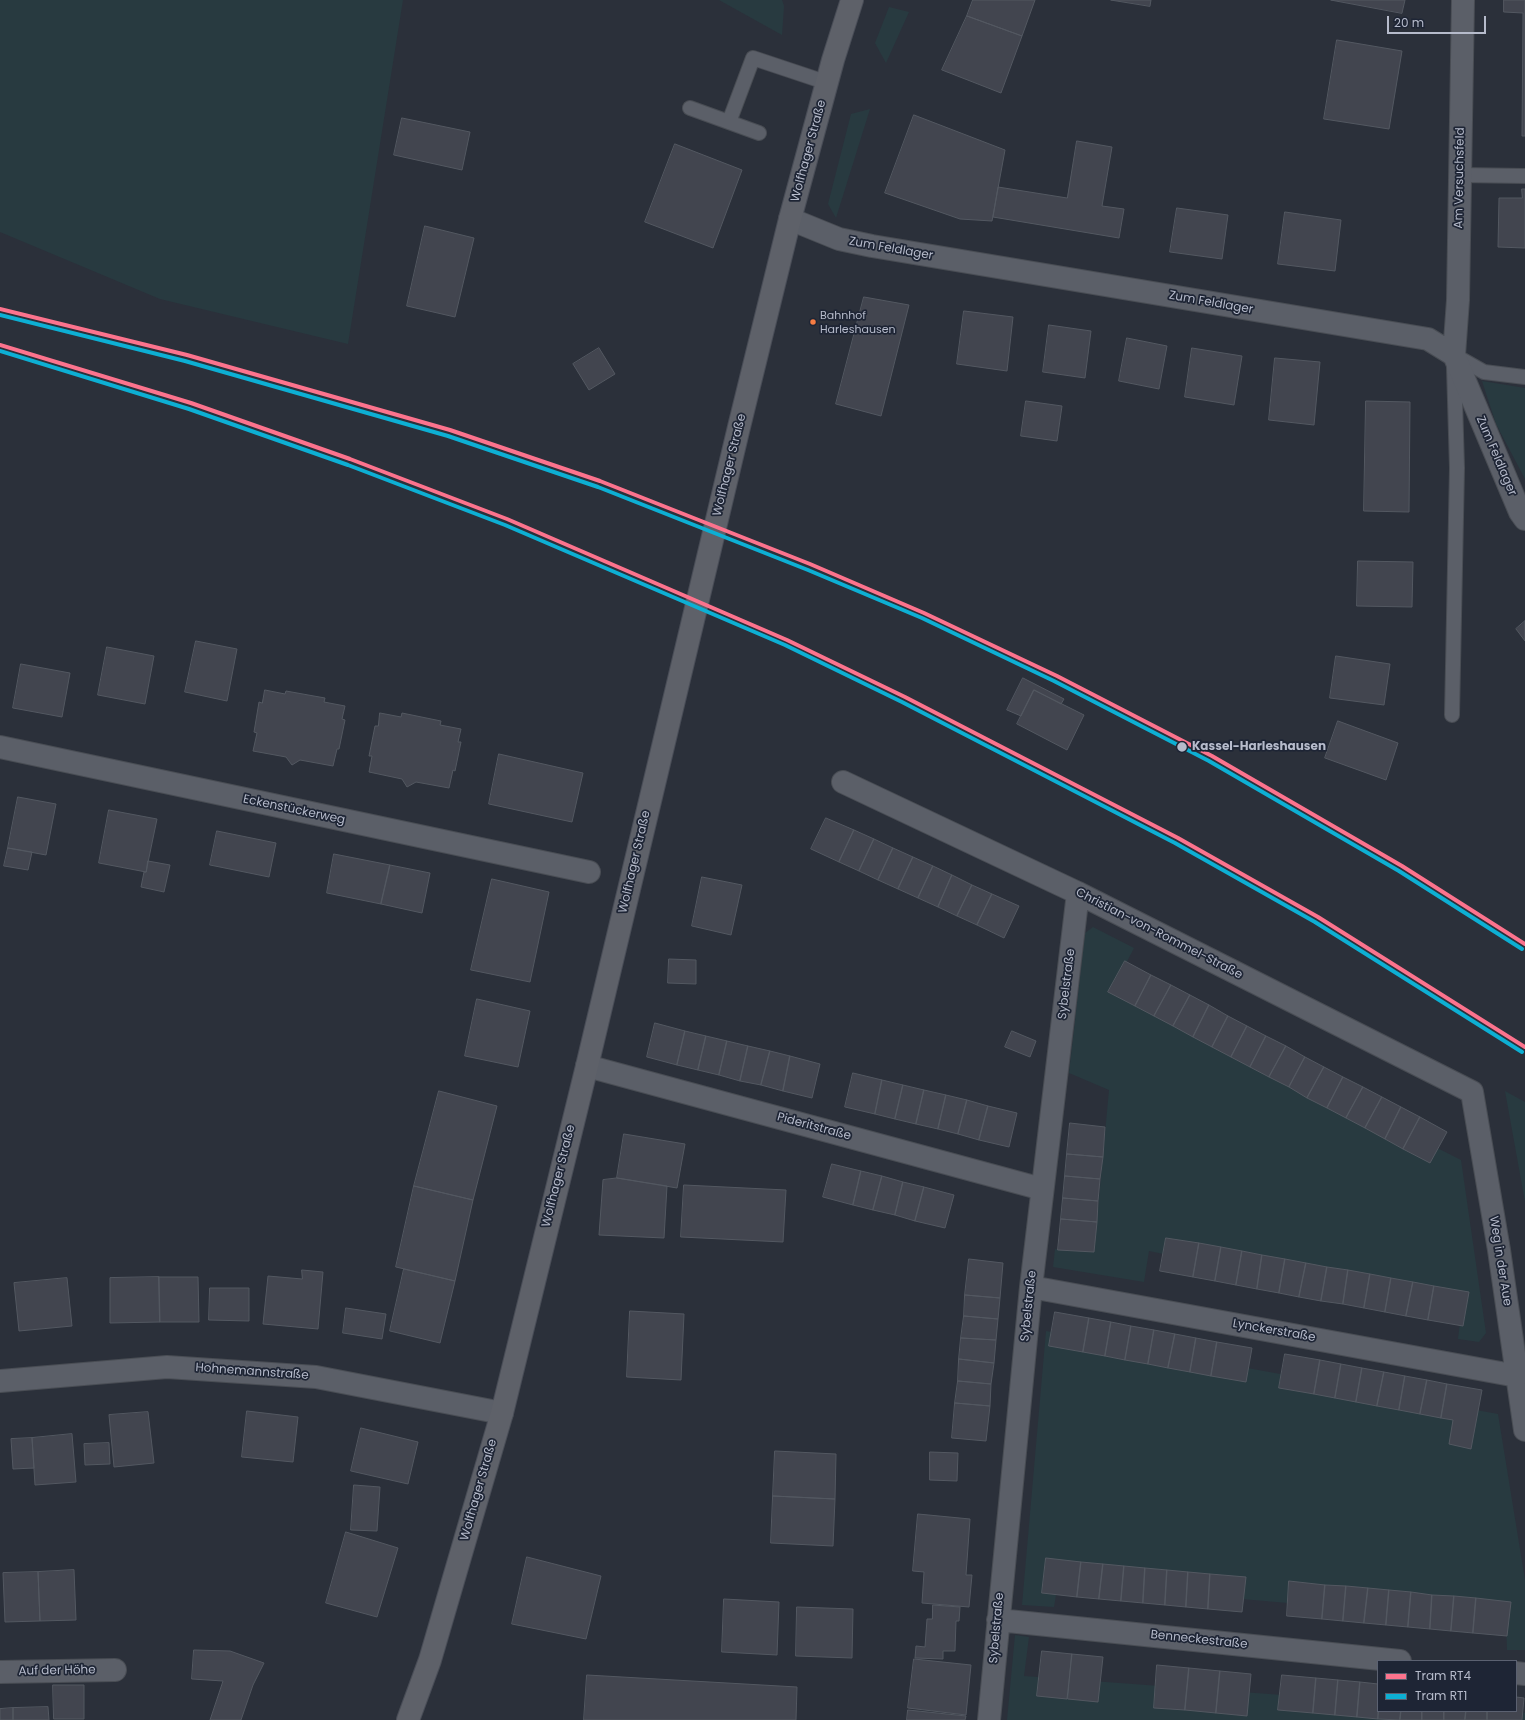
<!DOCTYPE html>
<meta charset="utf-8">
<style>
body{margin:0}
#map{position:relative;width:1525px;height:1720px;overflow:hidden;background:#2b303a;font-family:Poppins,sans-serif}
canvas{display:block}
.legend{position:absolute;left:1377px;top:1660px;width:140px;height:52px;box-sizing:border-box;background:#1e2535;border:1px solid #5b6171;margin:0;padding:5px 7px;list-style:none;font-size:12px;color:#b6bbcb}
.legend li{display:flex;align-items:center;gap:8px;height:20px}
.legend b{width:20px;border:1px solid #5b6171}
.scale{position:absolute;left:1387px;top:16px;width:99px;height:18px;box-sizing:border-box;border:2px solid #b6bbcb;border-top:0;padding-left:5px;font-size:12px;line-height:14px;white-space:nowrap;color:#b6bbcb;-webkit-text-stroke:3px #1e2535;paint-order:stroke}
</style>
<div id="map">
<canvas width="1525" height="1720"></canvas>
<ul class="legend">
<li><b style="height:5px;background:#fc738d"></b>Tram RT4</li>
<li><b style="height:5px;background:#0dafd3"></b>Tram RT1</li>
</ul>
<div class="scale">20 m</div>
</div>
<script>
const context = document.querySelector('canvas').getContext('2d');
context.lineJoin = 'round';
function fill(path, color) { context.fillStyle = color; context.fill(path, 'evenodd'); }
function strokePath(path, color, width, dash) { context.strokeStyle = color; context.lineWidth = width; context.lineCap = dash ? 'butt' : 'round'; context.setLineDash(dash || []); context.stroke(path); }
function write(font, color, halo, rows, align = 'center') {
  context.font = font + ' Poppins,sans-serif'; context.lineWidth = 3.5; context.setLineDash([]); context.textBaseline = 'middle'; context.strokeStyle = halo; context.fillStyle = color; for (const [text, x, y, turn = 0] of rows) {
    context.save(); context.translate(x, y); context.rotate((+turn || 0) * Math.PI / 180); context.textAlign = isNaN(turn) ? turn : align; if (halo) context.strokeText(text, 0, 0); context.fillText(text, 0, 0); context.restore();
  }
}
const green = new Path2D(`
 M0,0H403L348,344L160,299L0,232Z
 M719,0H782L784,6L782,35Z
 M889,7L909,12L886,63L875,43Z
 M870,109L836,218L828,204L851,114Z
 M1482,381L1525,388V479L1496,424Z
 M1093,927L1134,948L1115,985L1461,1160L1486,1333L1479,1342L1458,1339L1461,1315L1149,1251L1144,1282L1053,1267L1055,1249L1094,1252L1109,1090L1069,1073L1085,933Z
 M1505,1091L1525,1102V1202Z
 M1046,1331L1498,1414L1525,1580V1650H1507L1506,1622L1058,1583L1054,1607L1022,1605Z
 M1015,1635L1029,1637L1024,1676L1378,1702V1711H1493L1525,1713V1720H1007Z`);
const building = new Path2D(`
 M973,0H1035L1022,36L967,16Z
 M1111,0H1151L1150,6Z
 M1331,0H1405L1402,13Z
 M1504,0H1525V136H1522L1523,13L1504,12Z
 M967,16L1022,36L1001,93L942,70Z
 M1337,40L1402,51L1389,129L1324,119Z
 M914,115L1005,150L992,221L960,219L885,193Z
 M402,118L470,132L462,170L394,155Z
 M1077,141L1112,147L1102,206L1124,209L1119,238L993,217L998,187L1067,198Z
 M675,144L742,170L713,248L645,222Z
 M1522,189H1525V248L1498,247L1499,198H1522Z
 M1177,208L1228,215L1222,259L1170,252Z
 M1285,212L1341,220L1335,271L1278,264Z
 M425,226L474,238L455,317L407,306Z
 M864,297L909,305L881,416L836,404Z
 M964,311L1013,317L1007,371L957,364Z
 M1049,325L1091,331L1085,378L1043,372Z
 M1127,338L1167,346L1159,389L1119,381Z
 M599,348L615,374L589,390L573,364Z
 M1192,348L1242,356L1234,405L1185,397Z
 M1275,358L1320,362L1314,425L1269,420Z
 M1026,401L1062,406L1057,441L1021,436Z
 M1366,401L1410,402L1409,512L1364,511Z
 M1358,561L1413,562L1412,607L1357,606Z
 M1525,621V641L1516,629Z
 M196,641L237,649L227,701L185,692Z
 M107,647L154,656L145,704L98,695Z
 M1336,656L1390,664L1384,705L1330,698Z
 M21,664L70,673L62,717L13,708Z
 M1023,678L1064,699L1061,704L1034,690L1021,716L1007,710Z
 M265,690L285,694L286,691L325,698L324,702L345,706L342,719L345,720L339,749H337L333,766L300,760L292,765L286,757L253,751L257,733L254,732L259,702L262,703Z
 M1034,690L1084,715L1067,750L1017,724Z
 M380,713L401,717L402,713L441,721L440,725L461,729L458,742H461L455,771L453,770L449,788L416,782L407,787L402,779L369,772L372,756H369L375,726H378Z
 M1338,721L1398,743L1386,780L1325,758Z
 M499,754L583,773L572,822L489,804Z
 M18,797L56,804L46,855L8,848Z
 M109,810L157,819L146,872L99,863Z
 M826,818L854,830L839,862L811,849Z
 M854,830L874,839L859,871L839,862Z
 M217,831L276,843L269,877L210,865Z
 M874,839L893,848L878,880L859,871Z
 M8,848L32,852L28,870L4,866Z
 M893,848L913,857L898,889L878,880Z
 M334,854L390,865L381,904L327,893Z
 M913,857L933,866L918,898L898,889Z
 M148,861L170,865L164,892L141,887L144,872H146Z
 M390,865L430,873L422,913L381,904Z
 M933,866L952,875L938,907L918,898Z
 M952,875L972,885L957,916L938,907Z
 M702,877L742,885L731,935L692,926Z
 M492,879L549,892L530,982L471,970Z
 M972,885L992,894L977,925L957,916Z
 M992,894L1019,906L1004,938L977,925Z
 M669,959L696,960V984L668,983Z
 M1125,961L1151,975L1135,1006L1108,992Z
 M1151,975L1171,985L1154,1016L1135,1006Z
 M1171,985L1190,995L1173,1026L1154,1016Z
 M1190,995L1209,1005L1193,1037L1173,1026Z
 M477,999L530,1011L518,1067L465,1056Z
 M1209,1005L1228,1016L1212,1047L1193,1037Z
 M1228,1016L1247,1026L1231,1057L1212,1047Z
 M655,1023L685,1031L677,1065L647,1057Z
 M1247,1026L1266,1036L1250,1067L1231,1057Z
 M685,1031L706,1036L698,1070L677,1065Z
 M1012,1031L1036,1041L1030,1057L1005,1047Z
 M706,1036L727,1041L719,1075L698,1070Z
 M1266,1036L1286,1046L1269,1077L1250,1067Z
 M727,1041L748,1046L740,1081L719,1075Z
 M748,1046L770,1051L761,1085L740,1081Z
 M1286,1046L1305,1057L1289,1087L1269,1077Z
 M770,1051L790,1056L783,1091L761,1085Z
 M790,1056L820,1064L812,1098L783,1091Z
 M1305,1057L1324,1067L1307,1098L1289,1087Z
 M1324,1067L1343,1077L1327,1108L1307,1098Z
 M853,1073L882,1080L875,1114L845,1107Z
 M1343,1077L1363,1087L1346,1118L1327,1108Z
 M882,1080L903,1085L895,1119L875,1114Z
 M903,1085L924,1090L916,1124L895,1119Z
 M1363,1087L1382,1097L1365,1128L1346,1118Z
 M924,1090L946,1095L938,1129L916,1124Z
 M439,1091L497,1106L473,1200L414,1186Z
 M946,1095L967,1100L958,1134L938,1129Z
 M1382,1097L1401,1107L1385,1139L1365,1128Z
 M967,1100L988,1106L979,1140L958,1134Z
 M988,1106L1017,1113L1009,1147L979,1140Z
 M1401,1107L1420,1117L1403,1149L1385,1139Z
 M1420,1117L1447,1132L1430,1163L1403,1149Z
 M1070,1123L1105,1127L1103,1157L1067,1154Z
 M624,1134L685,1144L677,1188L617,1178Z
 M1067,1154L1103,1157L1100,1179L1065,1176Z
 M832,1164L861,1171L853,1205L823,1197Z
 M861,1171L882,1176L873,1210L853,1205Z
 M882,1176L903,1182L895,1215L873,1210Z
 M1065,1176L1100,1179L1098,1201L1063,1198Z
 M617,1178L667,1186L664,1238L599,1235L603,1180Z
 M903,1182L924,1187L915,1221L895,1215Z
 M684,1185L786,1190L783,1242L681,1237Z
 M414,1186L473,1200L455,1281L396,1267Z
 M924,1187L954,1195L945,1228L915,1221Z
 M1063,1198L1098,1201L1097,1222L1061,1219Z
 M1061,1219L1097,1222L1094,1252L1058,1250Z
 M1166,1238L1199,1243L1193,1277L1160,1271Z
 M1199,1243L1221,1247L1215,1281L1193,1277Z
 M1221,1247L1242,1251L1236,1285L1215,1281Z
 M1242,1251L1262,1255L1257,1289L1236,1285Z
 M1262,1255L1285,1259L1279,1293L1257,1289Z
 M969,1259L1003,1263L1000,1298L965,1295Z
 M1285,1259L1306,1263L1299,1297L1279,1293Z
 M1306,1263L1327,1267L1321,1301L1299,1297Z
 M1327,1267L1348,1270L1343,1304L1321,1301Z
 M404,1269L455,1281L440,1343L390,1331Z
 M302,1270L323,1272L318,1329L263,1324L268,1276L302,1279Z
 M1348,1270L1370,1274L1364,1308L1343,1304Z
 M1370,1274L1391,1278L1385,1312L1364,1308Z
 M159,1277L160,1322L110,1323V1278Z
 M159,1277H198L199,1322H160Z
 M67,1278L72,1326L19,1331L14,1283Z
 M1391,1278L1413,1282L1406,1316L1385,1312Z
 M1413,1282L1434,1286L1428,1320L1406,1316Z
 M1434,1286L1469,1292L1463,1326L1428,1320Z
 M210,1288H249V1321L209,1320Z
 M965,1295L1000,1298L998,1319L964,1316Z
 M346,1308L386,1314L382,1339L343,1333Z
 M630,1311L684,1314L681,1380L627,1377Z
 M1055,1312L1089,1318L1083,1352L1049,1346Z
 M964,1316L998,1319L996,1340L961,1338Z
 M1089,1318L1111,1322L1105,1356L1083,1352Z
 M1111,1322L1131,1326L1125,1360L1105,1356Z
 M1131,1326L1154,1330L1148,1364L1125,1360Z
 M1154,1330L1175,1334L1168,1368L1148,1364Z
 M1175,1334L1196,1338L1190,1372L1168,1368Z
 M961,1338L996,1340L994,1363L959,1359Z
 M1196,1338L1217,1342L1211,1376L1190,1372Z
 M1217,1342L1252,1348L1246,1382L1211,1376Z
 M1285,1354L1320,1360L1314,1394L1279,1388Z
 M959,1359L994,1363L991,1384L958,1381Z
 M1320,1360L1341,1364L1335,1398L1314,1394Z
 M1341,1364L1362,1368L1356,1402L1335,1398Z
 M1362,1368L1384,1372L1377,1406L1356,1402Z
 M1384,1372L1405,1376L1399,1410L1377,1406Z
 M1405,1376L1427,1380L1420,1414L1399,1410Z
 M1427,1380L1447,1384L1441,1418L1420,1414Z
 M958,1381L991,1384L990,1406L955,1403Z
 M1447,1384L1482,1390L1471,1449L1449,1444L1453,1420L1441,1418Z
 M955,1403L990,1406L986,1441L952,1438Z
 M247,1411L298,1417L293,1462L242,1457Z
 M148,1412L154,1463L114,1467L109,1415Z
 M361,1428L418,1442L408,1484L351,1471Z
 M72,1434L76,1482L35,1485L32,1438Z
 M32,1438L34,1468L13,1469L11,1439Z
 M109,1443L110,1464L85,1465L84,1444Z
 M775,1451L836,1454L835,1499L773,1496Z
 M930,1452L958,1453L957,1481L930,1480Z
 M354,1485L380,1487L377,1531L351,1530Z
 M773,1496L835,1499L833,1546L771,1543Z
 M918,1514L970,1519L966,1575H972L969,1607L922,1603L924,1572L913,1571Z
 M346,1532L398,1548L377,1617L326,1603Z
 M527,1557L601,1576L586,1639L512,1624Z
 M1046,1558L1081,1562L1077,1597L1042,1593Z
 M1081,1562L1103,1564L1099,1599L1077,1597Z
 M1103,1564L1124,1566L1121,1601L1099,1599Z
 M1124,1566L1145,1568L1143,1603L1121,1601Z
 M1145,1568L1167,1570L1165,1605L1143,1603Z
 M74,1570L76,1620L40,1621L38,1572Z
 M1167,1570L1188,1572L1186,1607L1165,1605Z
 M38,1572L40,1621L5,1622L3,1573Z
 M1188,1572L1210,1574L1208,1609L1186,1607Z
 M1210,1574L1246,1577L1242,1612L1208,1609Z
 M1289,1581L1325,1585L1322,1619L1287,1616Z
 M1325,1585L1346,1586L1343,1621L1322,1619Z
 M1346,1586L1368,1588L1364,1623L1343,1621Z
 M1368,1588L1389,1590L1386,1625L1364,1623Z
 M1389,1590L1411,1592L1408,1627L1386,1625Z
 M1411,1592L1432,1595L1430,1629L1408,1627Z
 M1432,1595L1454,1596L1451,1631L1430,1629Z
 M1454,1596L1476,1598L1473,1633L1451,1631Z
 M1476,1598L1511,1602L1507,1636L1473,1633Z
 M724,1599L779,1602L777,1655L722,1652Z
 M933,1605L960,1607L959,1621H956L955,1651H943V1659L915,1658L916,1646L925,1647L927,1619H932Z
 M797,1607L853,1609L852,1658L796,1656Z
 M194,1650L230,1651L264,1663L253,1685L241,1720H210L223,1681L192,1679Z
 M1042,1651L1072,1654L1067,1699L1037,1696Z
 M1072,1654L1103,1657L1098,1702L1068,1699Z
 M914,1659L971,1665L966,1715L908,1708Z
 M1157,1665L1189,1668L1185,1710L1154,1708Z
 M1189,1668L1220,1671L1216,1713L1185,1710Z
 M1220,1671L1251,1674L1247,1716L1216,1713Z
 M587,1675L797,1687L796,1720H584Z
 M1282,1675L1316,1678L1313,1713L1278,1710Z
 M1316,1678L1338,1680L1335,1715L1313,1713Z
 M1338,1680L1360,1682L1357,1717L1335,1715Z
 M1360,1682L1378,1684V1719L1357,1717Z
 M53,1685H84V1719H54Z
 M1516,1697L1524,1698L1522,1720H1487V1711H1516Z
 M48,1707L49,1720H13V1708Z
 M13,1708V1720H0V1709Z
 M908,1710L966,1716L965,1720H907Z
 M1379,1711H1401L1400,1720L1378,1719Z
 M1401,1711H1422V1720H1400Z
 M1422,1711H1444V1720H1422Z
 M1444,1711H1466L1465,1720H1444Z
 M1466,1711H1487V1720H1465Z`);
const service = new Path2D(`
 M690,108L759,133
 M729,122L753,58L828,83
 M1460,175L1525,176
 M1454,355L1484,372L1525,377
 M1452,715L1457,468L1454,367`);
const minor = new Path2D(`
 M790,219L839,239L872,246L1428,339L1454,355L1520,512L1525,519
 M1454,355L1458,300L1463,0
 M0,747L589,872
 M843,782L1078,893L1472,1092L1499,1250L1525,1430
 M587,1066L1042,1189
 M1031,1287L1517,1376
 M0,1381L167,1367L316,1377L502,1413
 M998,1620L1400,1661
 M0,1672L115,1670
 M1516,1673L1525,1674
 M989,1720L1031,1287L1078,893`);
const primary = new Path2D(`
 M408,1720L430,1660L502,1413L587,1066L739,427L790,219L833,60L852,0`);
const tram1 = new Path2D(`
 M0,309L187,355L450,430L600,481L810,564L924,613L1057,676L1212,756L1402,866L1525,944
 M0,345L191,403L350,459L507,519L787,640L905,697L1178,838L1318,917L1525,1047`);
const tram2 = new Path2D(`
 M0,315L185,361L448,436L598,487L808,570L922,618L1054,681L1209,761L1399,871L1522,949
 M0,351L189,409L348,465L505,525L785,645L902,702L1175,843L1315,922L1522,1052`);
const markers = [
 [813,322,3.5,"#f77d43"],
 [1182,747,5.5,"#b6bbcb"]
];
const busNames = [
 ["Bahnhof",820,316],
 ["Harleshausen",820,330]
];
const streetNames = [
 ["Wolfhager Straße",809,151,-75],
 ["Am Versuchsfeld",1460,178,-89],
 ["Zum Feldlager",891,249,10],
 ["Zum Feldlager",1211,303,10],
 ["Zum Feldlager",1496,456,67],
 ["Wolfhager Straße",730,465,-76],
 ["Eckenstückerweg",294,810,12],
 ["Wolfhager Straße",635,862,-77],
 ["Christian-von-Rommel-Straße",1159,934,27],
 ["Sybelstraße",1067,984,-83],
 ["Pideritstraße",814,1127,15],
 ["Wolfhager Straße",559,1176,-76],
 ["Weg in der Aue",1500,1261,81],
 ["Sybelstraße",1029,1306,-84],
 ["Lynckerstraße",1274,1331,10],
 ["Hohnemannstraße",252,1372,4],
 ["Wolfhager Straße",479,1490,-74],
 ["Sybelstraße",997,1628,-85],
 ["Benneckestraße",1199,1640,6],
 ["Auf der Höhe",57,1671,-1]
];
const stopNames = [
 ["Kassel-Harleshausen",1192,747]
];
fill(green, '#283a40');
fill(building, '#42454f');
strokePath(building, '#535861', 1);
strokePath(service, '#494d54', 16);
strokePath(minor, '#494d54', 24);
strokePath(primary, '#494d57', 24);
strokePath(service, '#5b5f68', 14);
strokePath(minor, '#5b5f68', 22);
strokePath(primary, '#5e6169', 22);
strokePath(tram1, '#fc738d', 4);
strokePath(tram2, '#0dafd3', 4);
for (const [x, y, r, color] of markers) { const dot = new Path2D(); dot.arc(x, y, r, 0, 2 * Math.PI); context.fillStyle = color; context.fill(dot); strokePath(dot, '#1e2535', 1.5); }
write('11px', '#b6bbcb', '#1e2535', busNames, 'left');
write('12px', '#b6bbcb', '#1e2535', streetNames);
write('bold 12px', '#b6bbcb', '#1e2535', stopNames, 'left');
</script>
